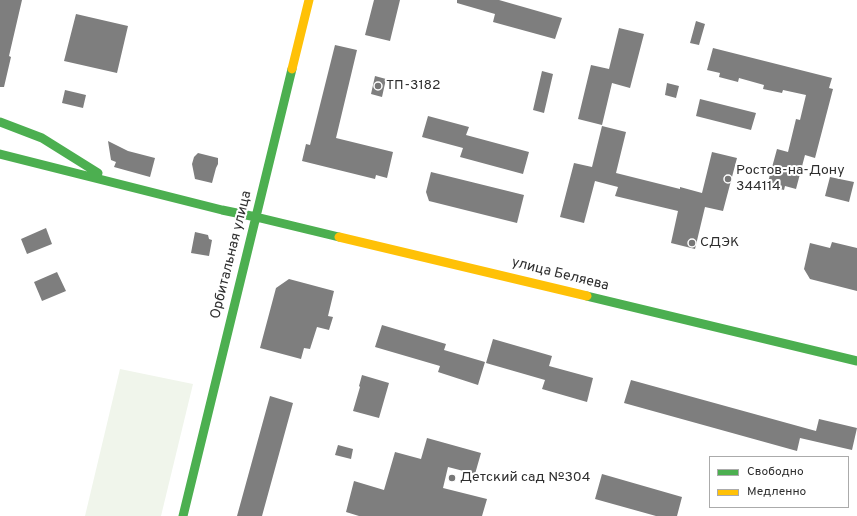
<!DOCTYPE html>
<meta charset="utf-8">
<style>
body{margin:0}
#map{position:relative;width:857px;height:516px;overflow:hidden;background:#fff;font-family:Overpass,sans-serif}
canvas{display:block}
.legend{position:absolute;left:709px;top:456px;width:140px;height:52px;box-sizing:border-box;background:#fff;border:1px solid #ababab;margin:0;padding:5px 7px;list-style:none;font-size:12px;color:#2e2e2e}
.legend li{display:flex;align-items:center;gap:8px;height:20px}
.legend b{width:20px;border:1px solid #ababab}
</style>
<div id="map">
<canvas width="857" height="516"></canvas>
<ul class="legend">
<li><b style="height:5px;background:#4caf50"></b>Свободно</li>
<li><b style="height:5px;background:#ffc107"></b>Медленно</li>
</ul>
</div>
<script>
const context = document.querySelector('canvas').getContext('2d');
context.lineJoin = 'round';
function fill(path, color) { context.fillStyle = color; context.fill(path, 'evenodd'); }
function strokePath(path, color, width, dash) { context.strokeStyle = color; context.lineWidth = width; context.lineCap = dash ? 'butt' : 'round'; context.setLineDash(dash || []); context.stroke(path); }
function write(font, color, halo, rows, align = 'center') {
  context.font = font + ' Overpass,sans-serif'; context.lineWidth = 4; context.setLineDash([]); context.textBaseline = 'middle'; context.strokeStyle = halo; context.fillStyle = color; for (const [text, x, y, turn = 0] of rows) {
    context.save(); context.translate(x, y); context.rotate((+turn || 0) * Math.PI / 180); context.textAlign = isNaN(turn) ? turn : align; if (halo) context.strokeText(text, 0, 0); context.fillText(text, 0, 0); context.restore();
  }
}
const green = new Path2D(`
 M120,369L193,384L161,516H85Z`);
const building = new Path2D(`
 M0,0H22L9,56L11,57L4,87H0Z
 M374,0H400L390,41L365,35Z
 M457,0H499L562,18L555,39L493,22L495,14L457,3Z
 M76,14L128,26L117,73L64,61Z
 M696,21L705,24L699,45L690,43Z
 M619,28L644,34L630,88L612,83L602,125L578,119L591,65L609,69Z
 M335,45L357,50L336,138L393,152L387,178L376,175L375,179L302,161L306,144L310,145Z
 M713,48L832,78L829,88L833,89L815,158L805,155L796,189L785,186L784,190L772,187L773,183L768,182L777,149L788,152L796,119L800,120L806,95L783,90L782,93L763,89L764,85L739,78L738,82L719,77L720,73L707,70Z
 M542,71L553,74L544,113L533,110Z
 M375,76L386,79L382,97L371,94Z
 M667,83L679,86L676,98L665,95Z
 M65,90L86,95L83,108L62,103Z
 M700,99L756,113L751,130L696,116Z
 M428,116L469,127L466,135L529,152L523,174L460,157L463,148L422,137Z
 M602,126L626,132L616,173L680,189V187L702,193L712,152L737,158L723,211L705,207L695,249L671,243L678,211L615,196L618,187L595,181L584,223L560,217L574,163L592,167Z
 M108,141L128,151L155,158L150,177L114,167L116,162L111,160Z
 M198,153L218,158V164L216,168L212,183L195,179L192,164L194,157Z
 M431,172L524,195L517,223L429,201L426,192Z
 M830,177L854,182L849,202L825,196Z
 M46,228L52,244L27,254L21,239Z
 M195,232L208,235L209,239L212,240L209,256L191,253Z
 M832,242L857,248V291L810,279L804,269L810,243L830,248Z
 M57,272L66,291L42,301L34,282Z
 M289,279L334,291L328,316L333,317L329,330L317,327L310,349L304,348L301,359L260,348L276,288Z
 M382,325L446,344L444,350L485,362L478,385L438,372L440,366L375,347Z
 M493,339L552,356L549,366L593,378L587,402L542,389L545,380L486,363Z
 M362,375L389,383L379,418L353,411L360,387L359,386Z
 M631,380L816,431L819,419L857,428L852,450L800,438L797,451L624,403Z
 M270,396L293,403L262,516H237Z
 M427,438L481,453L475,474L448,467L443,488L487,499L482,516H359L346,512L354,481L384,490L395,452L421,459Z
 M338,445L353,449L351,459L335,455Z
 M602,474L682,497L677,516H656L595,499Z`);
const fast = new Path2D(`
 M0,122L42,138L98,173
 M0,154L222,210L256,217L339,237
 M587,296L857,361
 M183,516L292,69`);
const slow = new Path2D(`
 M292,69L309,0
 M339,237L587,296`);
const markers = [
 [378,86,4,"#777"],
 [728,179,4,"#777"],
 [692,243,4,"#777"],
 [452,478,4,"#777"]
];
const poiNames = [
 ["ТП-3182",386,86],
 ["Ростов-на-Дону",736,171],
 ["344114",736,187],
 ["СДЭК",700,243],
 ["Детский сад №304",460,478]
];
const streetNames = [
 ["Орбитальная улица",232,255,-76],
 ["улица Беляева",560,275,14]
];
fill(green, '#f0f5eb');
fill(building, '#7e7e7e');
strokePath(fast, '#4caf50', 9);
strokePath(slow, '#ffc107', 9);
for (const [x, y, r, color] of markers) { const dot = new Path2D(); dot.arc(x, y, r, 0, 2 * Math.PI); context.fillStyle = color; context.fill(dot); strokePath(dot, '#fff', 1.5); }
write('14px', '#2e2e2e', '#fff', poiNames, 'left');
write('14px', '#2e2e2e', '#fff', streetNames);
</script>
